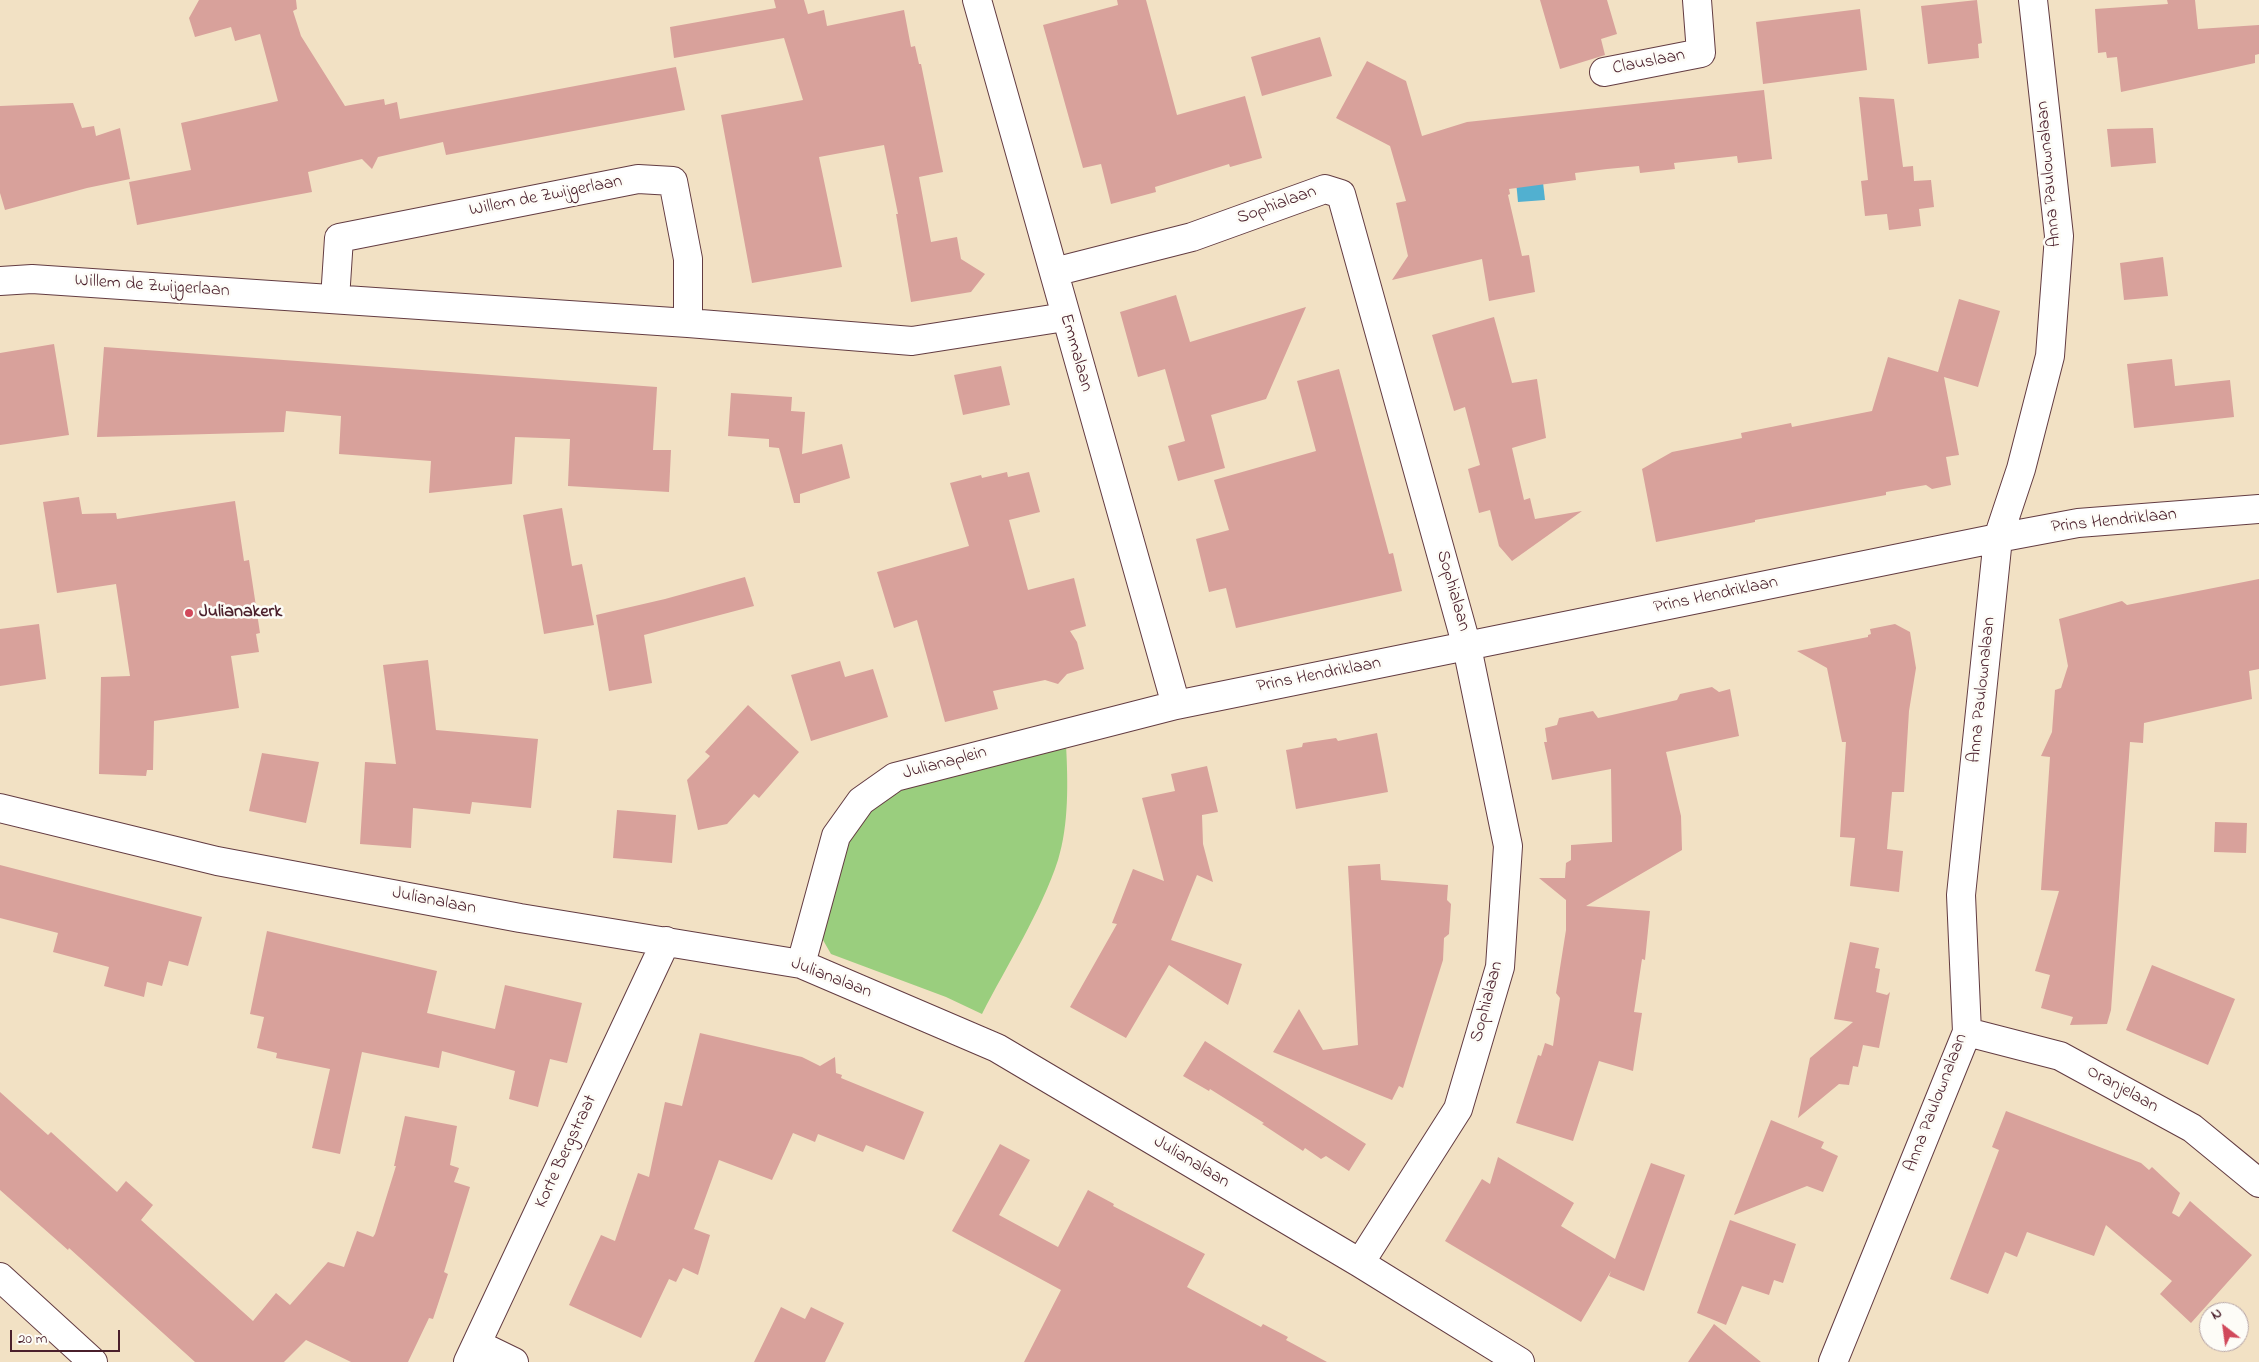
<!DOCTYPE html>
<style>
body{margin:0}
#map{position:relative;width:2259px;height:1362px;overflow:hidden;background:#f2e1c4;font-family:"Indie Flower",sans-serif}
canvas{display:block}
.north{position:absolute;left:2199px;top:1302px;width:50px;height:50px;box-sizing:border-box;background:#fdfcf7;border:1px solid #b5a4a5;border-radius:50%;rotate:330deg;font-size:14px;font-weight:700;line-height:20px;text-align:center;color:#4a1f2b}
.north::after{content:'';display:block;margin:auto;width:18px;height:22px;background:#d1495b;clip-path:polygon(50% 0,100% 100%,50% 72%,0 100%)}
.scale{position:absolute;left:10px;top:1330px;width:110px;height:22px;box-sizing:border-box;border:2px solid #4a1f2b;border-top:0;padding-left:6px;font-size:15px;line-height:18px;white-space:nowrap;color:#4a1f2b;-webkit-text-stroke:4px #fdfcf7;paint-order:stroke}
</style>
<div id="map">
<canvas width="2259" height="1362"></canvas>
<div class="north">N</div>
<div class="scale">20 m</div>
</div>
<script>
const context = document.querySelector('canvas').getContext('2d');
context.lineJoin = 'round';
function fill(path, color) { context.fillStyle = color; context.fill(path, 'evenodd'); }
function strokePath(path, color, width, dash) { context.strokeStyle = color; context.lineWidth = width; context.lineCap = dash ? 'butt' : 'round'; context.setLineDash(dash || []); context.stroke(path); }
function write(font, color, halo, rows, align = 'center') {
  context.font = font + ' "Indie Flower",sans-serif'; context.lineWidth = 5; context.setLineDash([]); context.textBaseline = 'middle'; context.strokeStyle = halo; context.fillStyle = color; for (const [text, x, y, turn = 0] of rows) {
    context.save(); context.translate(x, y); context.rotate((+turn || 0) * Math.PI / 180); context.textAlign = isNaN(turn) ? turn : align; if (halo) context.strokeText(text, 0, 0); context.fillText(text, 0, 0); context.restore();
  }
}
const green = new Path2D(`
 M1066,745C1068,781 1069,825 1058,860C1042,910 1006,967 982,1014L946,997L831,954L815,926L857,809L898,790Z`);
const water = new Path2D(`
 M1539,147L1545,200L1518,202L1513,150Z`);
const building = new Path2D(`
 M199,0H296L297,9L293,11L301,36L345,106L384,99L385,105L397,102L400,119L676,67L685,110L446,155L443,142L378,157L372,169L362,159L308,172L312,192L137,225L129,182L191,170L181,123L278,101L260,34L235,41L231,27L195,37L189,18Z
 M774,0H804L808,14L824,10L827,26L904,10L911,47L915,46L919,64H921L943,172L919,177L931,242L957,237L961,259L985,274L971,292L911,302L896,214H898L884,145L819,157L842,267L752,283L721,115L803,100L784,38L674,58L670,27L776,8Z
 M1117,0H1146L1177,115L1245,96L1262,158L1230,167L1229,164L1155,187L1156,192L1111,204L1101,164L1083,168L1043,25L1118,5Z
 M1540,0H1607L1617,34L1601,39L1605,55L1560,69Z
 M1977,0L1982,43L1978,44L1979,58L1928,64L1921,6Z
 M2167,0H2195L2198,29L2259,25V54L2255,55V63L2121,92L2117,57L2107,58L2106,52L2098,53L2095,9L2168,4Z
 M1860,9L1867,70L1763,84L1756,22Z
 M1320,37L1332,76L1262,96L1251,57Z
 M1367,61L1406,81L1422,136L1467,122L1764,90L1772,159L1738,163L1737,156L1674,163L1675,169L1640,173L1639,166L1607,169L1575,173L1576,180L1509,189L1510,194L1508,195L1522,256L1529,255L1535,292L1489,301L1482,259L1392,280L1408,256L1396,203L1406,201L1390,146L1336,118Z
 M1859,97L1894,99L1903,167L1913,166L1914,181L1931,180L1934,207L1919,209L1921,226L1889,230L1887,214L1865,216L1861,181L1868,180Z
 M73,103L82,128L94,126L96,136L120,128L130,179L87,188L5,210L0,193V106Z
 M2153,128L2156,163L2111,167L2107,129Z
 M2163,257L2168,296L2124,300L2120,263Z
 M1176,295L1190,342L1306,307L1266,399L1211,415L1225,468L1178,481L1168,446L1185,441L1165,369L1138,377L1120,312Z
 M1959,299L2000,311L1978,387L1944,377L1959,455L1946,457L1951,485L1932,489L1926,485L1886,492V495L1755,520V522L1656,542L1642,469L1672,452L1742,438L1741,433L1791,423L1792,427L1872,411L1888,357L1938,372Z
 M1494,317L1512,383L1537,379L1546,438L1512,448L1524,500L1530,498L1535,519L1582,511L1512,561L1499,546L1490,510L1479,513L1468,469L1480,465L1465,407L1454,411L1432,335Z
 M54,344L69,435L0,445V353Z
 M104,347L657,387L653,450H671L669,492L568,486L570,439L515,437L512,484L429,493L431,461L339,454L341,416L286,411L284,432L97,437Z
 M2172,359L2175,386L2230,380L2234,417L2134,428L2127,364Z
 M1001,366L1010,405L963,415L954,375Z
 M1339,369L1389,554L1393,553L1402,591L1236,628L1226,588L1209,592L1196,539L1229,530L1214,480L1316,451L1297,381Z
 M731,393L792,397L791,411L805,412L802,454L842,444L850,478L800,494V503H794L779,448L769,447V439L728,436Z
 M1007,472L1008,477L1029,472L1040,512L1009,520L1028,590L1074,578L1086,626L1070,631L1077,642L1084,669L1067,674L1058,684L1045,680L993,691L998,709L945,722L917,620L894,628L877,572L969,546L950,483L981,475L982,478Z
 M79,497L82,514L116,513L117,519L235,501L244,561L249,560L260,633L256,634L259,652L231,656L239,708L154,721L153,770H147L146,776L99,774L101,677L130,676L116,584L57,593L43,502Z
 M562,508L572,566L582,564L594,625L544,634L523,515Z
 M745,577L754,606L644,635L652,683L609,691L596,615L665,599Z
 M2259,579V669L2249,671L2252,699L2144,723L2143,743L2130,742L2111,1010L2107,1024L2070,1025L2073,1017L2041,1008L2050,975L2035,971L2059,891L2041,890L2050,757L2041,756L2052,732L2055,690L2061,688L2068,666L2059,619L2122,601L2127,605Z
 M39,624L46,679L0,686V629Z
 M1895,624L1910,632L1916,668L1909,711L1904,792H1892L1887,849L1903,851L1899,892L1850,886L1855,838L1840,837L1846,742H1842L1827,668L1797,651L1868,637V635L1871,634L1870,629Z
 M428,660L436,730L538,739L531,808L472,802L470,814L413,808L411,848L360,844L365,762L396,764L383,665Z
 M840,661L845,677L873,669L888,717L811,741L791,675Z
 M1712,687L1719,692L1730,689L1739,736L1666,752L1681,816L1682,850L1586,906L1650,911L1645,960L1642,959L1634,1012L1642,1013L1633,1071L1599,1061L1573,1141L1516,1123L1538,1055L1541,1056L1545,1043L1553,1046L1560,998L1556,993L1566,930V900L1539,878H1565L1566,863L1571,860V845L1612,842L1611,769L1552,780L1544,742H1547L1545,728L1557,725L1559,718L1593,711L1598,718L1612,715L1677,700L1680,694Z
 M748,705L799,752L759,798L754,794L727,824L698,830L687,780L710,756L705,752Z
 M1377,733L1388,792L1296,809L1286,750L1302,747L1303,743L1336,738L1338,741Z
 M262,753L319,762L306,823L249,811Z
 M1207,766L1218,812L1202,815L1203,844L1213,882L1197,875L1171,940L1242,964L1228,1005L1169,965L1126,1038L1070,1007L1117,924L1112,923L1133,869L1164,881L1142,798L1175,791L1171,774Z
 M617,810L676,815L672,863L613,858Z
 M2215,822L2247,823L2246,853L2214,852Z
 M1380,864L1381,880L1448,885L1447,900L1451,904L1449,934L1444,938L1443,960L1403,1088L1399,1086L1392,1100L1273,1052L1299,1009L1323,1050L1358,1045L1348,866Z
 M0,865L202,917L188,966L169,961L162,986L147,982L144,997L104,986L109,967L53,952L58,933L0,918Z
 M267,931L437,971L427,1013L495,1029L505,985L582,1003L567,1063L550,1059L538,1107L509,1099L515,1071L442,1051L439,1068L362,1052L340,1154L312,1148L330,1069L276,1058L277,1053L257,1048L264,1017L250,1014Z
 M1850,942L1879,948L1875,968L1880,969L1876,992L1887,995L1890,992L1879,1048L1863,1045L1858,1067L1853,1066L1849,1085L1839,1084L1798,1118L1810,1058L1853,1022L1834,1019Z
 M2152,965L2235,999L2208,1065L2126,1030Z
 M700,1033L802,1057L820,1066L835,1057L836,1073L842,1075L841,1078L924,1112L904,1160L866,1145L863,1152L818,1134L815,1142L793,1133L772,1180L719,1160L694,1229L710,1235L698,1275L683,1268L676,1282L669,1279L641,1338L569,1305L601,1235L615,1241L638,1173L649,1177L665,1102L682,1106Z
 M1205,1041L1366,1144L1349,1171L1326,1156L1321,1159L1305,1148L1303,1151L1262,1124L1264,1123L1210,1089L1209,1091L1183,1076Z
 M0,1092L48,1135L51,1132L117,1192L126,1181L153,1205L141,1220L253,1321L276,1293L290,1305L328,1262L344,1267L357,1231L373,1237L375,1234L396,1166H394L405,1116L457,1126L450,1165L459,1168L454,1182L470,1187L444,1272L448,1274L433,1319L429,1318L408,1362H351L306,1340L284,1362H195L69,1248L68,1250L0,1190Z
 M2006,1111L2141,1163L2149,1170L2152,1167L2180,1193L2172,1213L2179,1217L2190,1201L2252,1255L2191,1323L2160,1294L2172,1281L2106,1225L2094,1256L2027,1232L2017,1257L2005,1252L1988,1294L1950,1279L1999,1150L1992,1147Z
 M1771,1120L1824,1142L1821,1148L1838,1156L1823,1192L1807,1186L1734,1215Z
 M1000,1144L1030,1160L999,1215L1058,1247L1088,1190L1114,1204L1113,1206L1205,1254L1187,1287L1261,1327L1263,1324L1288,1337L1286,1340L1327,1362H1024L1061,1290L952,1231Z
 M1498,1157L1574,1203L1561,1226L1615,1259L1651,1163L1685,1175L1644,1291L1609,1276L1611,1271L1581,1322L1445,1241L1482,1179L1490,1184Z
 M1730,1220L1796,1244L1783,1283L1774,1280L1769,1295L1742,1286L1726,1325L1697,1313Z
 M781,1307L805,1319L811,1307L844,1323L825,1362H754Z
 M1714,1324L1761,1362H1688Z`);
const minor = new Path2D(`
 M977,0L1176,705
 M1604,72L1701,53L1697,0
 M1054,272L1192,237L1325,189L1341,194L1467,647L1508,846L1500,967L1458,1109L1360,1263
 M0,281L32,279L688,323L912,341L1065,317
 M335,299L339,238L638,179L673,181L688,259V323
 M0,808L217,861L520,918L801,964L997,1048L1360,1263L1520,1362
 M801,964L836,836L861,801L895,777L1176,705L1998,538L2078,523L2259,509
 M1967,1032L2060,1056L2192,1128L2259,1183
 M0,1277L93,1362
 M477,1344L514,1362
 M468,1362L666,941
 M1833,1362L1967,1032L1961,895L1998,538L2021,469L2050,356L2059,236L2033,0`);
const markers = [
 [189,613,5,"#d1495b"]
];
const streetNames = [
 ["Clauslaan",1649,63,-11],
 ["Anna Paulownalaan",2050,174,-95],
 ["Willem de Zwijgerlaan",546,197,-11],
 ["Sophialaan",1277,206,-20],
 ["Willem de Zwijgerlaan",152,287,4],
 ["Emmalaan",1075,353,74],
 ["Prins Hendriklaan",2114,522,-6],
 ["Sophialaan",1452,591,74],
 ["Prins Hendriklaan",1716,596,-12],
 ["Prins Hendriklaan",1319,676,-11],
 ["Anna Paulownalaan",1983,690,-84],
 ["Julianaplein",945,764,-15],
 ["Julianalaan",434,902,11],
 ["Julianalaan",831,979,21],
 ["Sophialaan",1488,1002,-75],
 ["Oranjelaan",2122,1090,29],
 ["Anna Paulownalaan",1937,1103,-69],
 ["Korte Bergstraat",567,1152,-65],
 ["Julianalaan",1191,1163,31]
];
const poiNames = [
 ["Julianakerk",199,613]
];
fill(green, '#9ace7e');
fill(water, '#51b0d0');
fill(building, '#d8a19b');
strokePath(minor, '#633c42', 30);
strokePath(minor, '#fff', 28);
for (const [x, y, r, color] of markers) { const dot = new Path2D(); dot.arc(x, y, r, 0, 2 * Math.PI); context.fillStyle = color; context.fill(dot); strokePath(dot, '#fdfcf7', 2); }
write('18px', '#4a1f2b', '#fdfcf7', streetNames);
write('bold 18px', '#4a1f2b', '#fdfcf7', poiNames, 'left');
</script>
